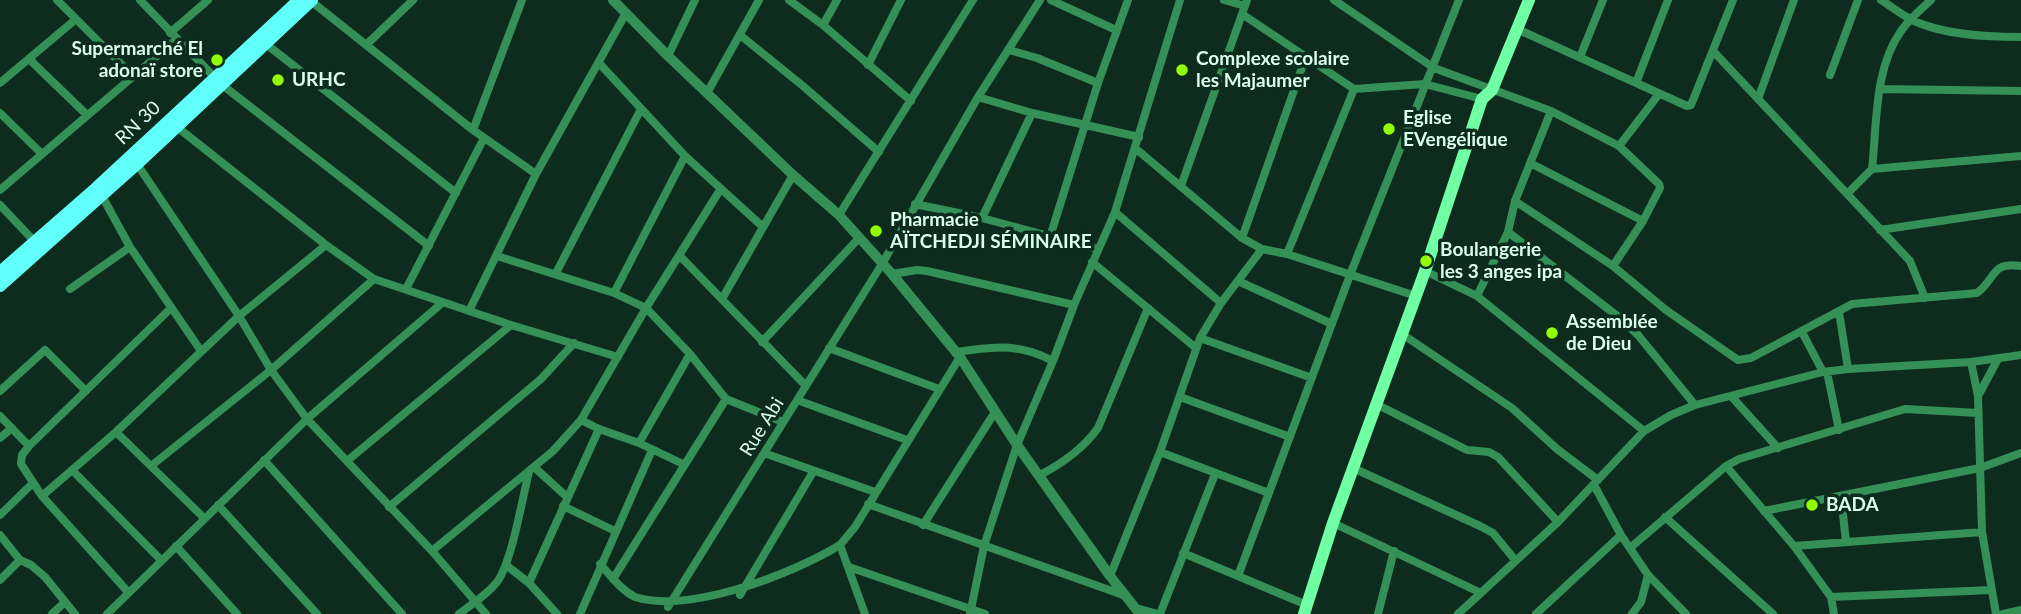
<!DOCTYPE html>
<meta charset="utf-8">
<style>
body{margin:0}
canvas{display:block;background:#0e2c1e}
</style>
<canvas width="2021" height="614"></canvas>
<script>
const context = document.querySelector('canvas').getContext('2d');
context.lineJoin = 'round';
function strokePath(path, color, width, dash) { context.strokeStyle = color; context.lineWidth = width; context.lineCap = dash ? 'butt' : 'round'; context.setLineDash(dash || []); context.stroke(path); }
function write(font, color, halo, rows, align = 'center') {
  context.font = font + ' Lato,sans-serif'; context.lineWidth = 7; context.setLineDash([]); context.textBaseline = 'middle'; context.strokeStyle = halo; context.fillStyle = color; for (const [text, x, y, turn = 0] of rows) {
    context.save(); context.translate(x, y); context.rotate((+turn || 0) * Math.PI / 180); context.textAlign = isNaN(turn) ? turn : align; if (halo) context.strokeText(text, 0, 0); context.fillText(text, 0, 0); context.restore();
  }
}
const minor = new Path2D(`
 M57,0L133,76
 M140,0L221,84L429,246
 M789,0L823,25L911,101
 M1051,0L1116,30
 M1224,0L1245,6
 M1334,0L1434,68L1551,111L1619,146L1659,184L1660,188L1643,221L1613,266
 M1881,0C1892,7 1902,15 1914,21C1945,35 1986,37 2021,37
 M311,1L473,130L536,174
 M1242,14L1354,89L1425,84L1482,99
 M823,25L837,0
 M1517,29L1687,106L1691,105L1733,0
 M170,33L208,0
 M740,35L803,86L879,152
 M266,44L456,193
 M366,45L413,0
 M1009,50L1037,58L1098,83
 M1714,52L1910,261L1925,298
 M668,56L695,0
 M1580,57L1603,0
 M29,59L87,115
 M599,63L685,156L763,227
 M868,65L901,0
 M1830,75L1858,0
 M0,83L76,19
 M1636,83L1668,0
 M1881,89L2021,91
 M707,93L759,0
 M978,97L1032,113L1139,137
 M1758,99L1794,0
 M0,113L42,154
 M177,127L326,245L374,279L511,325L618,357
 M473,130L522,0
 M1619,146L1659,94
 M1135,148L1242,238L1262,249L1287,254L1416,296
 M1530,163L1643,221
 M137,164L239,316L271,370L307,419L432,551L486,614
 M1872,169C1877,124 1874,69 1901,31C1909,19 1920,10 1931,0
 M1181,186L1247,0
 M0,190L177,39
 M1847,194L1872,169L2021,156
 M102,196L130,247L201,351
 M1515,201L1613,266L1666,310L1738,360L1751,358L1852,304L1977,293C1996,279 1991,261 2021,266
 M915,204L982,218L1097,249
 M0,205L34,241
 M1115,212L1221,303
 M839,215L973,0
 M982,218L1032,113
 M1880,230L2021,209
 M1508,232L1620,318L1638,335L1695,405
 M1050,237L1098,83L1128,0
 M1242,238L1306,56
 M1287,254L1354,89
 M679,255L806,386
 M497,256L614,293L646,308L690,354L726,399L783,422
 M1092,262L1196,348
 M1425,271L1477,296L1644,431
 M556,273L641,109
 M892,274L917,270L927,271L1074,305
 M1238,281L1332,324
 M70,289L130,247
 M406,289L484,138
 M614,293L685,156
 M1477,296L1508,232L1515,201L1551,111
 M722,299L793,175
 M469,311L536,174L626,13
 M1839,312L1848,369
 M1802,332L1823,372
 M1402,334L1512,408L1557,449L1598,480
 M1200,338L1312,378
 M762,342L859,238
 M829,348L939,389
 M956,352C995,347 1017,342 1053,361
 M1971,362L1978,396L1982,532L1996,614
 M1827,372L1839,430
 M0,391L45,350L86,391
 M1731,396L1778,448
 M1978,396L1998,359
 M1180,397L1290,437
 M797,400L907,440
 M1376,404L1467,450L1489,452L1498,457L1558,522
 M0,416L29,446
 M581,420L599,429L639,443L683,464
 M116,432L204,518
 M0,438L12,428
 M639,443L690,354
 M1160,452L1269,493
 M764,453L875,492
 M264,460L402,614
 M347,461L511,325
 M151,466L271,370L374,279
 M1726,466L1794,546L1831,597L1834,614
 M534,467L567,497
 M1353,468L1480,526L1493,533L1515,560
 M72,470L161,560
 M1040,475C1063,463 1083,449 1098,428L1148,308
 M1594,485L1621,535L1648,575L1686,614
 M42,496L116,432L239,316L326,245
 M1841,496L1846,542
 M868,504L1126,596
 M218,505L317,614
 M563,506L615,531
 M389,507L541,379L574,343
 M1764,511L1980,468L2021,453
 M0,515L33,483
 M1665,517L1773,614
 M1333,523L1479,592
 M923,525L995,412
 M0,535L20,560L31,565L45,577L75,614
 M176,546L237,614
 M1794,546L1982,532
 M1630,548L1726,466L1739,459L1905,409L1978,413
 M432,551L553,451L581,420L646,308L720,190
 M1183,553L1307,605
 M600,564C610,575 621,590 635,597C690,614 792,574 840,545
 M506,565L529,583L557,614
 M849,567L985,614
 M1110,576L1160,452L1200,338L1221,303L1262,249
 M1238,576L1350,275L1459,0
 M613,579L726,399
 M0,580L20,560
 M529,583L599,429
 M128,592L42,496L21,464L22,455L29,446L170,309
 M740,595L813,472
 M1831,597L1991,590
 M668,607L882,264L978,97L1040,0
 M1136,608L1158,614
 M52,614L65,602
 M107,614L307,419L442,303
 M459,614C472,604 487,595 497,582C512,562 522,499 529,472
 M580,614L652,450
 M865,614L840,545L855,527L960,357
 M970,614L984,546L1017,445L1053,361L1074,305L1115,212L1180,0
 M1160,614L1215,474
 M1378,614L1394,551
 M1458,614L1558,522L1644,431L1671,415L1695,405L1823,372L1848,369L1971,362L2021,355
 M1536,614L1621,535
 M1632,614L1641,602L1648,575
 M2003,614L2021,610`);
const tertiary = new Path2D(`
 M613,0L668,56L793,175L839,215L892,274L960,357L1017,445L1110,576L1140,614`);
const secondary = new Path2D(`
 M1304,614L1333,523L1425,271L1482,99L1492,90L1529,0`);
const primary = new Path2D(`
 M0,272L95,189L299,0
 M0,286L137,164L312,0`);
const markers = [
 [217,60,7,"#91ff06"],
 [1182,70,7,"#91ff06"],
 [278,80,7,"#91ff06"],
 [1389,129,7,"#91ff06"],
 [876,231,7,"#91ff06"],
 [1426,261,7,"#91ff06"],
 [1552,333,7,"#91ff06"],
 [1812,505,7,"#91ff06"]
];
const poiNames = [
 ["Supermarché El",203,49,"right"],
 ["adonaï store",203,71,"right"],
 ["Complexe scolaire",1196,59],
 ["les Majaumer",1196,81],
 ["URHC",292,80],
 ["Eglise",1403,118],
 ["EVengélique",1403,140],
 ["Pharmacie",890,220],
 ["AÏTCHEDJI SÉMINAIRE",890,242],
 ["Boulangerie",1440,250],
 ["les 3 anges ipa",1440,272],
 ["Assemblée",1566,322],
 ["de Dieu",1566,344],
 ["BADA",1826,505]
];
const streetNames = [
 ["RN 30",138,123,-43],
 ["Rue Abi",762,427,-58]
];
strokePath(minor, '#349057', 8);
strokePath(tertiary, '#349057', 10);
strokePath(secondary, '#71ffa5', 12);
strokePath(primary, '#61fffa', 12);
for (const [x, y, r, color] of markers) { const dot = new Path2D(); dot.arc(x, y, r, 0, 2 * Math.PI); context.fillStyle = color; context.fill(dot); strokePath(dot, '#0e2c1e', 2.5); }
write('bold 19px', '#daffeb', '#0e2c1e', poiNames, 'left');
write('19px', '#daffeb', '#0e2c1e', streetNames);
</script>
